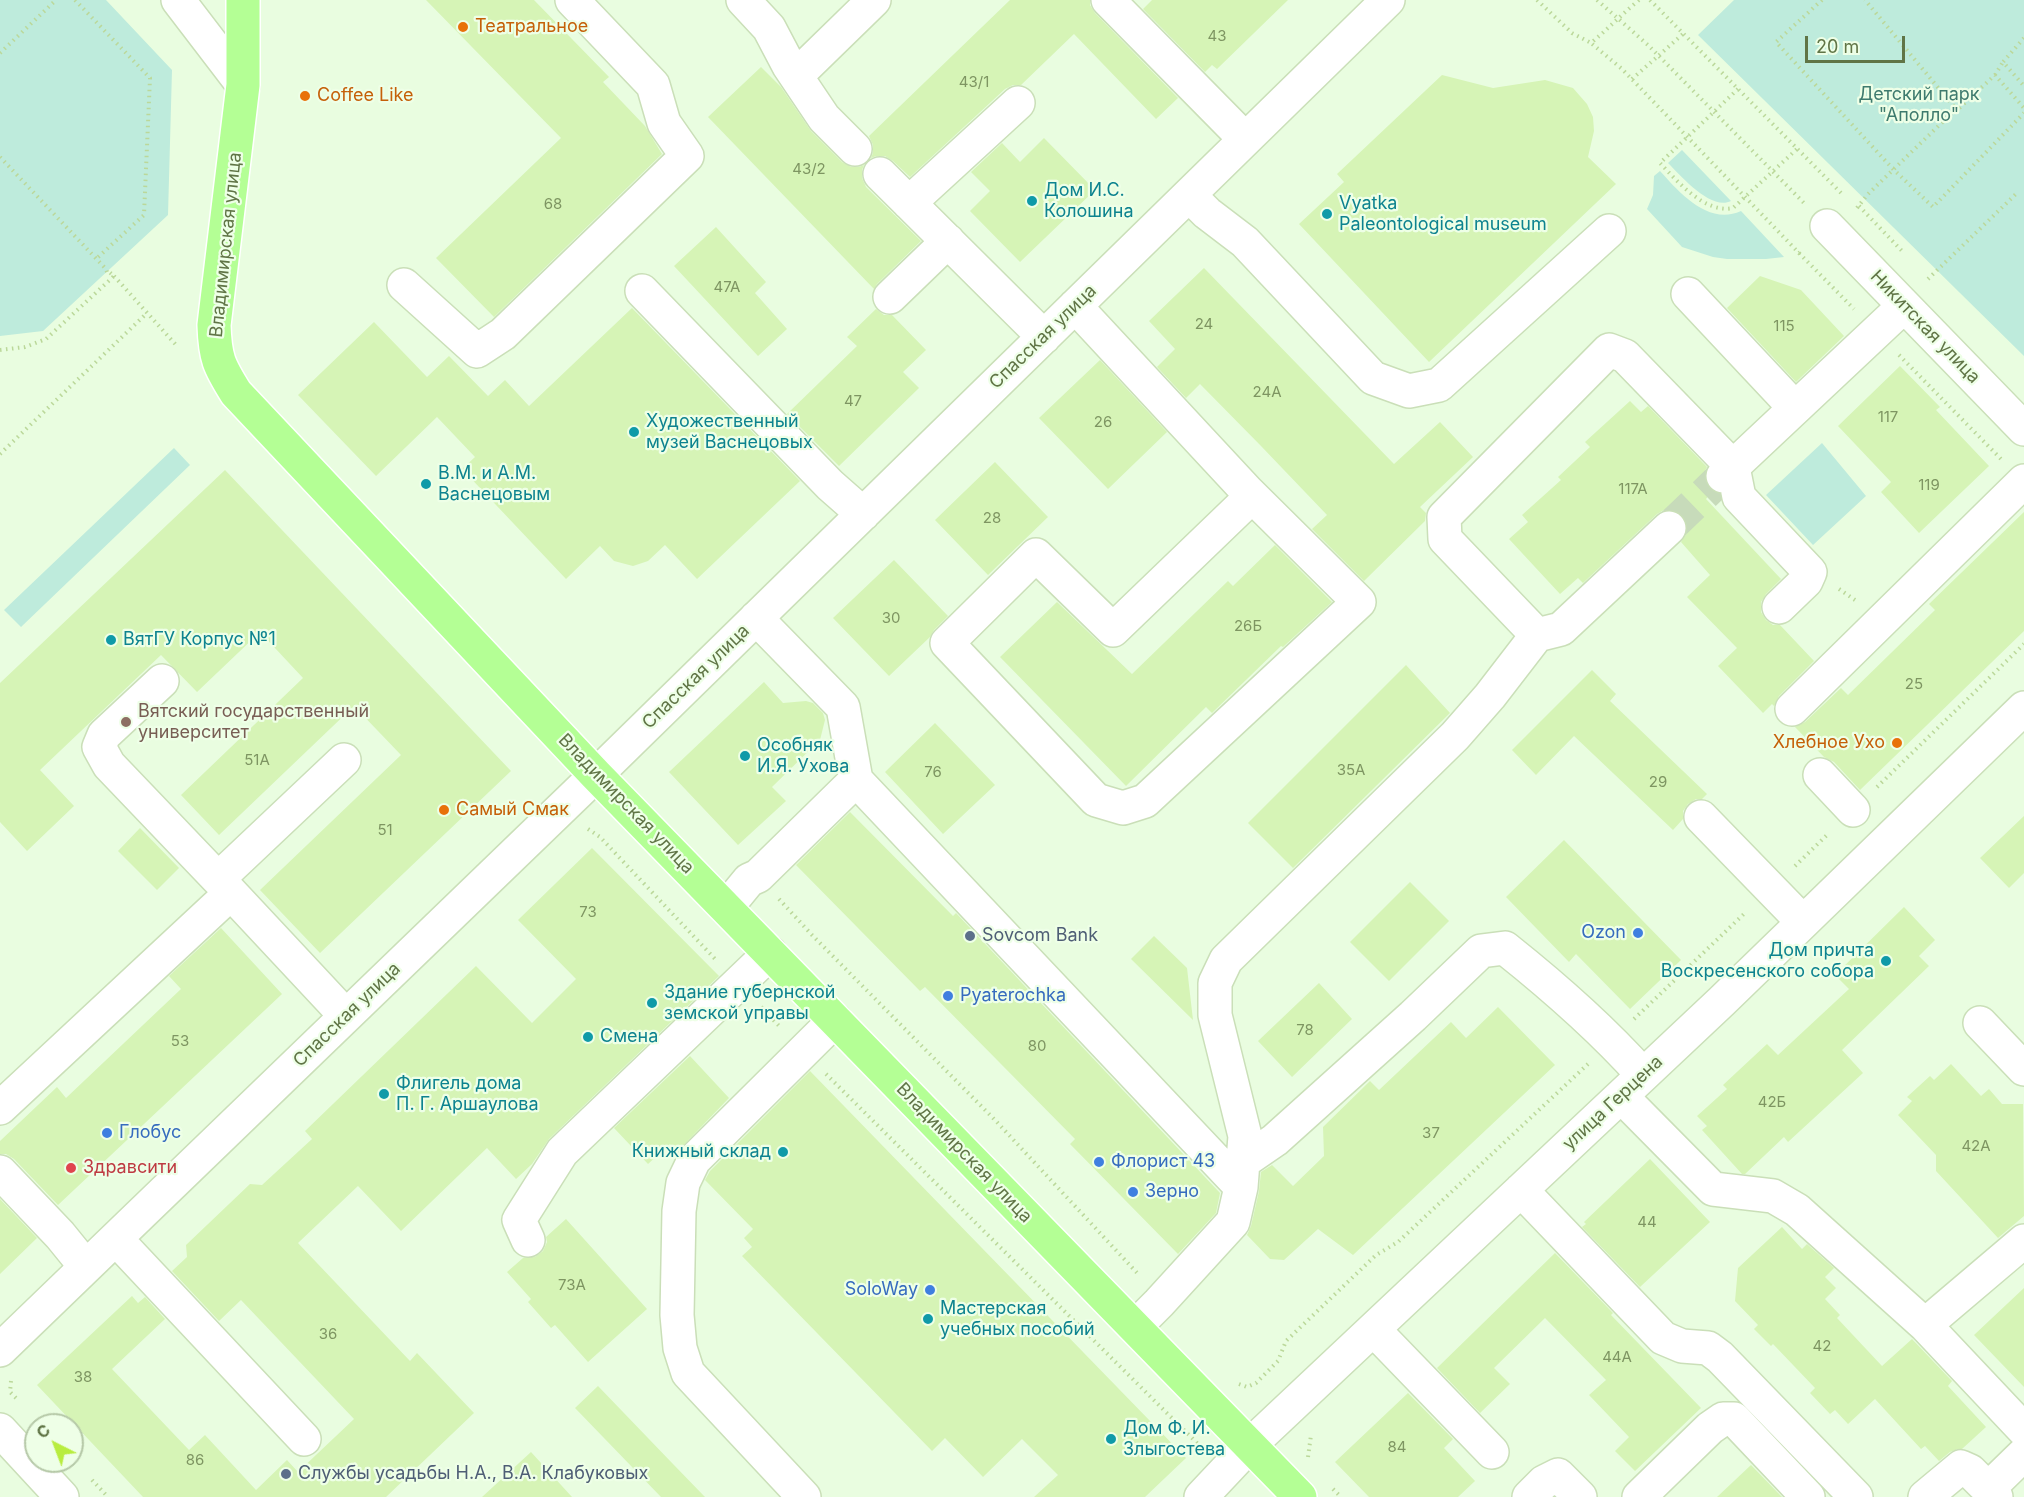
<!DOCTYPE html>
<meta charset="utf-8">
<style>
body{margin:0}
#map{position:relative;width:2024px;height:1497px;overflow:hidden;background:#e9fde0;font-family:Inter,sans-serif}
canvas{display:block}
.north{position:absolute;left:24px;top:1413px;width:60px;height:60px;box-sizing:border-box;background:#eeffe7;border:2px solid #b5c8a7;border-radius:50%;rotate:318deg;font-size:16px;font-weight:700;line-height:24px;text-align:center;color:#607546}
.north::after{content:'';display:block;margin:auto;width:21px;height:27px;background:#b8ed3f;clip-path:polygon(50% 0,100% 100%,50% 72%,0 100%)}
.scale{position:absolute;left:1805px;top:36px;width:100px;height:27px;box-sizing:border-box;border:3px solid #607546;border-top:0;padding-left:8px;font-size:18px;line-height:21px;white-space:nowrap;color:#607546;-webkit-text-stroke:4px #eeffe7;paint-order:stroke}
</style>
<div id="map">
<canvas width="2024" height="1497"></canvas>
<div class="north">С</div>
<div class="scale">20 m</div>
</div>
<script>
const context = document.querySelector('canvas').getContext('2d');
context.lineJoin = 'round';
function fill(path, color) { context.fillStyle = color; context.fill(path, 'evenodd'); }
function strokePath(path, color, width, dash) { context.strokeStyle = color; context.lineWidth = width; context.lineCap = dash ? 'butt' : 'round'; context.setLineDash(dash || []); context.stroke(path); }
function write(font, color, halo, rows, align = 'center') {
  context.font = font + ' Inter,sans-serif'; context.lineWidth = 4.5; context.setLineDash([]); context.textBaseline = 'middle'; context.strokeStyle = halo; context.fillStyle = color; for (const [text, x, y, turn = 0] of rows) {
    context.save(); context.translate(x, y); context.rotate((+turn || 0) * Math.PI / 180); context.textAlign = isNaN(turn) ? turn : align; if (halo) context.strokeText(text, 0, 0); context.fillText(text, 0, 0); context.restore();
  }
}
const green = new Path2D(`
 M0,0H106L172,70L168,215L43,331L0,336Z
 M1734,0H2024V356L1698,35Z
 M1682,150L1731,201C1711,211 1681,176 1668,163Z
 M1660,171C1679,192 1708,226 1741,211L1784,257L1766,259H1727L1713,257L1682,247L1647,209L1653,195L1654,176Z
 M1822,443L1866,496L1813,545L1766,495Z
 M174,448L190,465L21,627L4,610Z`);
const building = new Path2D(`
 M426,0H534L609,77L603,82L645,126L662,154L494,317L436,258L561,138Z
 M1010,0H1090V5L1095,13L1178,98L1156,119L1074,34L1021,85H1013L1005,89L910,177L893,161L885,156H876L871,158L873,153V145L869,136Z
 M1152,0H1288L1217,69L1212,65L1205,72L1143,9Z
 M761,67L781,87L811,131L842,162L851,167H859L864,165L862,170V178L866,187L921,241L877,284L874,289L708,117Z
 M1442,75L1493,88L1545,80L1573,88L1587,104L1593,117L1594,131L1588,157L1616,184L1429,362L1299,224L1344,182L1337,174Z
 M1044,138L1095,190L1020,262L970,211L990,191L971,172L1002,143L1020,162Z
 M716,227L766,282L755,293L787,329L758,356L674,266Z
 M1204,268L1394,464L1440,422L1473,457L1420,507L1426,513L1425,521L1364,581L1312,529L1327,515L1261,446L1200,384L1186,398L1157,367L1175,349L1149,321Z
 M1760,276L1801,290L1844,336L1796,382L1727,308Z
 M632,308L800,481L697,579L665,545L648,561L633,566L614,561L600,546L566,579L462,469L475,457L437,417L376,476L298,395L374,322L427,377L449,356L488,396L505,380L529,406Z
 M876,309L884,315H892L926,350L903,372L919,388L839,466L787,414L857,346L847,337Z
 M1100,360L1167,432L1108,489L1039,418Z
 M1900,366L1940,407L1936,410L1989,466L1919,533L1881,492L1891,482L1838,426Z
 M1630,401L1641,412L1648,406L1707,467L1705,471V481L1709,488L1713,491L1706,499L1781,579L1766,594L1761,602V612L1766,620L1773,625H1780L1814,661L1779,696L1774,706L1772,704L1763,713L1718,666L1737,648L1687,597L1710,575L1681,542L1687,533V523L1682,515L1674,510H1664L1657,514L1583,583L1578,578L1560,594L1509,539L1528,522L1522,515L1561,480L1558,477L1590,447L1585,442Z
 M995,462L1048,517L988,575L935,520Z
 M225,470L511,771L320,953L260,890L401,755L354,706L219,835L181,795L303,678L260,632L197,692L161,655L40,770L74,806L27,851L0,822V683Z
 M2024,512V631L1860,790L1834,762L1824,757L1795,727L1805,722L1841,688L1848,695L1935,610L1929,604Z
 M1275,545L1332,602L1283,647L1281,646L1212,713L1206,707L1126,786L1000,657L1057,602L1132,674L1228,581L1233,586Z
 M894,560L948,616L934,630L930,637L889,676L833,618Z
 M1406,665L1450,713L1293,868L1248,823Z
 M1592,670L1616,694L1610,701L1707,794L1702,799H1696L1688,804L1683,811V819L1673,830L1574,736L1536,775L1512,750Z
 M764,682L783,703L806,701L813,703L823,713L825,720L820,740L772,787L786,801L738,845L669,772Z
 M935,723L995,785L943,834L885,772Z
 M850,812L953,916L956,913L1220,1193L1216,1213L1178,1254L1070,1144L1075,1139L925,987L920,991L796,865Z
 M2024,816V873L2009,888L1980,858Z
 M140,828L179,868L157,890L118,851Z
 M1564,840L1681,960L1630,1009L1576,954L1569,962L1506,897Z
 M592,848L719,976L549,1139L532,1164L516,1179L487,1148L401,1231L358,1186L298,1243L410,1361L417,1353L474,1413L386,1497H143L37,1385L132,1296L138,1303L145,1297L165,1319L112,1369L189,1450L205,1435L256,1490L287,1460L298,1472L354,1419L241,1300L219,1321L172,1271L187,1257L186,1245L250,1184L262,1185L312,1139L305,1131L476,966L532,1023L576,979L518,920Z
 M1410,882L1449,921L1389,981L1350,942Z
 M1904,907L1935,940L1919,956L1929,966L1842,1050L1863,1073L1788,1142L1784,1137L1745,1174H1742L1702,1130L1707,1126L1697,1116L1727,1089L1723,1085L1767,1044L1778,1055L1849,989L1835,975Z
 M221,928L282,994L58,1205L14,1159L6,1154H0V1141L57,1087L66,1098L181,989L169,976Z
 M1154,936L1187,968L1193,1020L1131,959Z
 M1319,983L1352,1019L1292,1077L1258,1041Z
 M1498,1007L1555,1065L1353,1255L1318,1229L1284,1260L1270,1259L1247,1235L1251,1226L1259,1191L1261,1172L1272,1165L1293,1186L1324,1156L1323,1127L1370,1081L1379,1090L1451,1022L1466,1038Z
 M690,1056L729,1098L677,1152L670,1144L648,1164L614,1128Z
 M1951,1064L1981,1096L1989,1089L2002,1104H2023L2024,1216L1998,1238L1936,1171V1155L1898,1115L1912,1101L1907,1097L1930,1076L1934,1080Z
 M810,1071L1186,1458L1145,1497H1034L1058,1475L1022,1439L983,1477L945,1438L932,1451L742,1256L752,1247L744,1238L753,1229L705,1180L710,1171Z
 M1650,1159L1710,1222L1640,1287L1582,1227L1586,1224L1584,1222Z
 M0,1199L37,1238L0,1274Z
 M566,1219L647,1309L588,1362L555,1325L551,1328L528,1302L531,1299L507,1272L523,1258L535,1257L543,1251L547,1242L546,1237Z
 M1782,1227L1802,1249L1807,1244L1834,1268L1825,1277L1836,1288L1825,1299L1840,1315L1837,1318L1882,1366L1912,1339L1952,1381L1948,1386L1986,1427L1962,1449H1958L1950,1452L1939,1461L1925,1446L1921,1449L1875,1399L1848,1424L1835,1410L1830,1414L1810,1393L1815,1388L1773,1344L1771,1346L1754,1329L1758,1325L1735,1301L1738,1268Z
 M1555,1253L1613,1313L1611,1315L1701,1408L1635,1471L1615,1451L1629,1437L1589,1395L1606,1380L1545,1318L1494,1368L1510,1384L1480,1413L1437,1368Z
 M2024,1288V1387L1974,1335Z
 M598,1386L673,1464L705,1497H661L575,1408Z
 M1408,1393L1453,1439L1444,1448L1475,1481L1458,1497H1369L1335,1462Z
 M531,1452L572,1497H482Z
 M1751,1465L1782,1497H1717Z`);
const minorTunnel = new Path2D(`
 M1669,528L1723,476`);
const path = new Path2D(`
 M75,0L150,78L144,215L96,259
 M1537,0L1572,33L1591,43
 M1597,0L1648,45L1804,203
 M1639,0C1622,14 1608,29 1591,43L1622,69L1799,253L1803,249
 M1650,0L1844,196
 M1822,0L1776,42L1893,169L1933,207L2024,113
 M2024,38L2003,62L2024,86
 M0,53L56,0
 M1995,75L2003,62
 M1632,79L1683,34
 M1738,89L1660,163C1677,181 1705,214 1733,208L1797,149
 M1955,112L1995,75L2024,108
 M0,157L106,269L107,272
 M1859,206L1903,252
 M1857,208L1868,194L1956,109L1865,0
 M1799,253L1854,309
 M114,276L177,346
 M1928,279L2018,192
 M0,350L25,347L46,339L114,276L107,270
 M1899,355L2001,459
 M0,454L147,313
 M1839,589L1855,600
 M1877,787L2024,644
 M588,829L600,837L717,961
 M1795,866L1828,834
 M779,899L812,935L995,1120L1139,1275
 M761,1007L781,1028
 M1634,1019L1746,912
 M826,1074L1198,1444L1199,1449
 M11,1381L10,1392L18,1400
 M1239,1384L1247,1387L1256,1383L1278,1361L1286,1341L1376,1255L1398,1242L1588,1064
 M1308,1457L1311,1435
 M92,1480L108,1497
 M1333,1489L1341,1497`);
const minor = new Path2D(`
 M178,0L243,85
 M743,0L769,28L789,66L824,118L855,149
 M1108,0L1245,139
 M796,76L874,0
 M880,174L1044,337
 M1189,195L1207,213L1245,242L1373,378L1409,391L1439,385L1609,231
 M909,203L1018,103
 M1827,226L2024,429
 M404,285L477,351L503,334L687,156L664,123L653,85L572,0
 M642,291L830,485L863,514
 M1688,294L1795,408
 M890,297L948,241
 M1075,306L1247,491L1245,503L1113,630L1036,555L947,643L1096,800L1123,808L1145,801L1359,602L1247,491
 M1723,476L1904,306
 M1669,528L1561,629L1537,635L1445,539L1444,517L1609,350L1625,356L1733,467L1739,497L1810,572L1806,581L1779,607
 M756,618L843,707L856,780
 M162,681L104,735L99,747L109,765L218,879
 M1792,709L2024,481
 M344,760L218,879L346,1016
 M1820,775L1853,810
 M1701,817L1803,922
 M726,908L749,880L758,876L856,780L1241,1187L1233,1222L1159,1303L1135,1327
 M1980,1023L2024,1069
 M1621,1096L1713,1189L1773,1196L1797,1210L1925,1325L2024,1430
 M0,1108L231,893
 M1243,1162L1275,1140L1413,1016L1481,951L1505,948C1554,987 1601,1028 1643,1075
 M0,1172L60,1235L86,1267
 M1241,1187L1245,1136L1215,1015V983L1226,960L1455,736L1490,696L1537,635
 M1521,1190L1663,1338L1682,1346L1708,1348L1720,1357L1856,1497
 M116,1239L304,1439
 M528,1240L519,1220L562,1152L770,953
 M1925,1325L2024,1241
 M1374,1330L1492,1452
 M0,1350L596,775L1388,0
 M0,1430L62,1497
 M1988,1489L2024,1454
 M804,1497L688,1373L680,1348L677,1315L679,1211L683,1183L694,1160L835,1020
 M1201,1497L1249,1446L1722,1001L2024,708
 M1529,1497L1544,1482L1558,1475L1580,1497
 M1639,1497L1710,1428L1723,1419H1734L1808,1497
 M1925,1497L1961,1467L1970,1471L1996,1497`);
const major = new Path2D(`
 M243,0V85L214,325C215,358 219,366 236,393L596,775L1300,1497`);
const markers = [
 [463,27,6,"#e8710a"],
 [305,96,6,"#e8710a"],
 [1032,201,6,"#0f9aa8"],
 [1327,214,6,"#0f9aa8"],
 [634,432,6,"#0f9aa8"],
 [426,484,6,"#0f9aa8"],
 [111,640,6,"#0f9aa8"],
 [126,722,6,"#8d6e63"],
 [1897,743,6,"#e8710a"],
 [745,756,6,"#0f9aa8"],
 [444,810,6,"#e8710a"],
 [1638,933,6,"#3f7fe0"],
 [970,936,6,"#5c6f8a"],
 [1886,961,6,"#0f9aa8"],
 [948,996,6,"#3f7fe0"],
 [652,1003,6,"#0f9aa8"],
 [588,1037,6,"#0f9aa8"],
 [384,1094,6,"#0f9aa8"],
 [107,1133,6,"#3f7fe0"],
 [783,1152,6,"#0f9aa8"],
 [1099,1162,6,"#3f7fe0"],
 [71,1168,6,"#e0444e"],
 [1133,1192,6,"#3f7fe0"],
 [930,1290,6,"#3f7fe0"],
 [928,1319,6,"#0f9aa8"],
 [1111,1439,6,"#0f9aa8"],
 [286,1474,6,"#5c6f8a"]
];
const numberNames = [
 ["43",1217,36],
 ["43/1",974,82],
 ["43/2",809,169],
 ["68",553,204],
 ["47А",727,287],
 ["24",1204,324],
 ["115",1784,326],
 ["24А",1267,392],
 ["47",853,401],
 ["117",1888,417],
 ["26",1103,422],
 ["119",1929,485],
 ["117А",1633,489],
 ["28",992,518],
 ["30",891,618],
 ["26Б",1248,626],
 ["25",1914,684],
 ["51А",257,760],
 ["35А",1351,770],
 ["76",933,772],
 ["29",1658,782],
 ["51",385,830],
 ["73",588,912],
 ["78",1305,1030],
 ["53",180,1041],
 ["80",1037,1046],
 ["42Б",1772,1102],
 ["37",1431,1133],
 ["42А",1976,1146],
 ["44",1647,1222],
 ["73А",572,1285],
 ["36",328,1334],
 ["42",1822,1346],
 ["44А",1617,1357],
 ["38",83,1377],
 ["84",1397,1447],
 ["86",195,1460]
];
const foodNames = [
 ["Театральное",475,27],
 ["Coffee Like",317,96],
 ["Хлебное Ухо",1885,743,"right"],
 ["Самый Смак",456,810]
];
const parkNames = [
 ["Детский парк",1919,95],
 ["\"Аполло\"",1919,116]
];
const cultureNames = [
 ["Дом И.С.",1044,191],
 ["Колошина",1044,212],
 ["Vyatka",1339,204],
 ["Paleontological museum",1339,225],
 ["Художественный",646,422],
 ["музей Васнецовых",646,443],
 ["В.М. и А.М.",438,474],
 ["Васнецовым",438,495],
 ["ВятГУ Корпус №1",123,640],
 ["Особняк",757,746],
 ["И.Я. Ухова",757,767],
 ["Дом причта",1874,951,"right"],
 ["Воскресенского собора",1874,972,"right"],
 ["Здание губернской",664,993],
 ["земской управы",664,1014],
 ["Смена",600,1037],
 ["Флигель дома",396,1084],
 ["П. Г. Аршаулова",396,1105],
 ["Книжный склад",771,1152,"right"],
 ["Мастерская",940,1309],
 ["учебных пособий",940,1330],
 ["Дом Ф. И.",1123,1429],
 ["Злыгостева",1123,1450]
];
const streetNames = [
 ["Владимирская улица",226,245,-84],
 ["Никитская улица",1925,327,46],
 ["Спасская улица",1043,337,-44],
 ["Спасская улица",696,677,-44],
 ["Владимирская улица",626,804,46],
 ["Спасская улица",347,1015,-44],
 ["улица Герцена",1613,1103,-43],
 ["Владимирская улица",964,1153,46]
];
const educationNames = [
 ["Вятский государственный",138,712],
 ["университет",138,733]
];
const shopNames = [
 ["Ozon",1626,933,"right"],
 ["Pyaterochka",960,996],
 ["Глобус",119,1133],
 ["Флорист 43",1111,1162],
 ["Зерно",1145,1192],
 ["SoloWay",918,1290,"right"]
];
const serviceNames = [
 ["Sovcom Bank",982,936],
 ["Службы усадьбы Н.А., В.А. Клабуковых",298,1474]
];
const healthNames = [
 ["Здравсити",83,1168]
];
fill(green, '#beebdc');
fill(building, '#d6f4b6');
strokePath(minorTunnel, '#c7dbba', 33, [33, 16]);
strokePath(minor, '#cadfb8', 36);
strokePath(major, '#fff', 36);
strokePath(path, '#bbd89a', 4, [1.5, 4.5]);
strokePath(minor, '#fff', 33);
strokePath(major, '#b4ff95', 33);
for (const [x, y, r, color] of markers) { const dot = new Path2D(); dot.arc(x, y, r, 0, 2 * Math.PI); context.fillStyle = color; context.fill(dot); strokePath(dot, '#eeffe7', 2); }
write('15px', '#7e9562', null, numberNames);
write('18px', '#c56008', '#eeffe7', foodNames, 'left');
write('18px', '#3e7b6e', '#eeffe7', parkNames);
write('18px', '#0d838f', '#eeffe7', cultureNames, 'left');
write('18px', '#607546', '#eeffe7', streetNames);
write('18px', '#785e54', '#eeffe7', educationNames, 'left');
write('18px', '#366cbe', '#eeffe7', shopNames, 'left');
write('18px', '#4e5e75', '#eeffe7', serviceNames, 'left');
write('18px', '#be3a42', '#eeffe7', healthNames, 'left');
</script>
